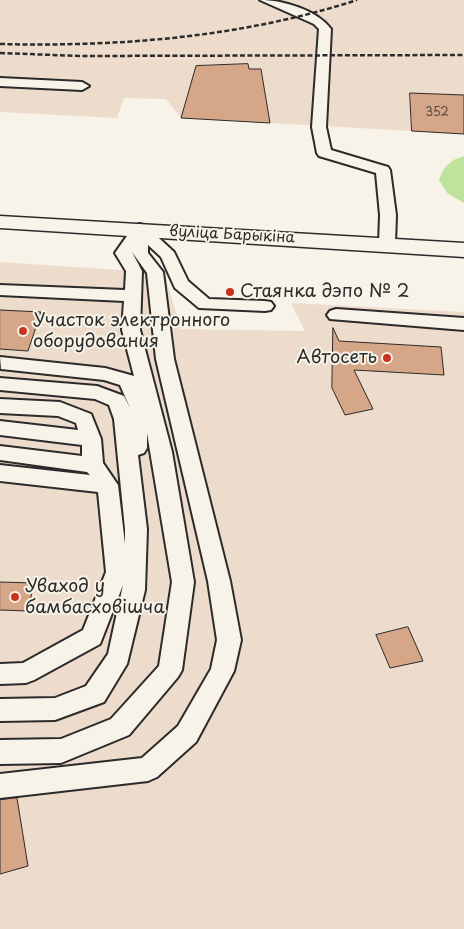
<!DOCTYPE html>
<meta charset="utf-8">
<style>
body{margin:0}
canvas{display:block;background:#f7f3e8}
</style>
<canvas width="464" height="929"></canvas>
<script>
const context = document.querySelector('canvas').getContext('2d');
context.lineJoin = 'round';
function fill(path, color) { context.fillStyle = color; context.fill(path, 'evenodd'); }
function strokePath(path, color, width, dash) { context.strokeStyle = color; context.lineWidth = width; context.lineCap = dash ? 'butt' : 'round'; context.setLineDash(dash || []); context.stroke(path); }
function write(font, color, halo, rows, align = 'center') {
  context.font = font + ' "Playpen Sans",sans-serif'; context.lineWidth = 4; context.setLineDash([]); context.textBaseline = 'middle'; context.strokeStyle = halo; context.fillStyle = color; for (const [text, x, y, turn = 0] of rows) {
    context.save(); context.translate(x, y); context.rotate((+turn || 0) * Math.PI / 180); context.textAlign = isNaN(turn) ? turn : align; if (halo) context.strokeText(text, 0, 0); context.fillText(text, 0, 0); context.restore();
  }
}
const built = new Path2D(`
 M0,0H464V134L181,118L166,99L124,98L117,118L0,112Z
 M0,262L164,273L181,329L305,331L291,303L464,312V929H0Z`);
const green = new Path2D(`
 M464,156V203L447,193L439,180C443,167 450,160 464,156Z`);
const building = new Path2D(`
 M248,64L249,69H261L270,123L181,118L196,66Z
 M410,93L464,95V134L412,131Z
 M0,310L41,312L28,351L0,349Z
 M333,328L339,341L441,347L444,375L354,370L373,409L345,415L332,388Z
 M0,582L34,583L28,611L0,610Z
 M408,627L423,661L390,668L376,635Z
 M17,798L28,866L0,874V800Z`);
const service = new Path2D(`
 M260,0C283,0 317,10 331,29L326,127L331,150L388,167L390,170L396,215L395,244L393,247H381L379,244L380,215L376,173L319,156L317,153L312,127L319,29L314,24Z
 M0,78L82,82L89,86L82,90L0,86Z
 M140,224L146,226L174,252L188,281L209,299L265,301L271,302L274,306L271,310L265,311L199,308L175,288L161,257L148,245V253L163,272L174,359L230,581L241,640L234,671L196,742L157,777L148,781L0,798V774L142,758L178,726L211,669L217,640L208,581L156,359L147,273L132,252L142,271L140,330L172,452L194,582L182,670L178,677L129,735L61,763L0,764V740L61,739L111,719L159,666L172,582L147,433V448L144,453L138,455L147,529L145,590L127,664L104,702L55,720L0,721V699L55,698L86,686L108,654L123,585L100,644L34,680L26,683L0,684V664L23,663L83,630L106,572L98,492L0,481V465L90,475L87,472L0,460V446L82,456V445L0,435V421L78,430L76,423L58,416L0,413V399L60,402L91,414L101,439L103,463L118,485L125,544V529L114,419L109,405L95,399L0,390V378L97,386L124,396L130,408L120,385L104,380L1,369L0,357L105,368L134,376L122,330L124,301L0,295V285L125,290L126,271L115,253L134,226Z
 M336,309L464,318V330L330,319L327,315L330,311Z`);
const primary = new Path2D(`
 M0,216L464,243V257L0,228Z`);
const rail = new Path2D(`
 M0,44C120,47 243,37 357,0
 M0,53L81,56L464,55`);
const markers = [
 [230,292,5,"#c8321e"],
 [23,331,5,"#c8321e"],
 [387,358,5,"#c8321e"],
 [15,597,5,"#c8321e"]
];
const farNumbernames = [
 ["352",437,113]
];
const farStreetnames = [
 ["вуліца Барыкіна",232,235,3]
];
const poiNames = [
 ["Стаянка дэпо № 2",240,292],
 ["Участок электронного",33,321],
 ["оборудования",33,342],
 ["Автосеть",377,358,"right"],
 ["Уваход у",25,587],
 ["бамбасховішча",25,608]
];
fill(built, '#eddccb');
fill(green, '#bfe29c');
fill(building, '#d5a688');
strokePath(building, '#2b2b2b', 1);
strokePath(service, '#2b2b2b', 4);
strokePath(primary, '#2b2b2b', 3);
fill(service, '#f7f3e8');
fill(primary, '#f7f3e8');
strokePath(rail, '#2b2b2b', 2.5, [5, 2.5]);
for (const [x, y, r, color] of markers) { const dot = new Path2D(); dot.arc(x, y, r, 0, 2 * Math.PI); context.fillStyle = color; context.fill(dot); strokePath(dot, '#f7f3e8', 2); }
write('12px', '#564a42', null, farNumbernames);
write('15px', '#2b2b2b', '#f7f3e8', farStreetnames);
write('18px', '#2b2b2b', '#f7f3e8', poiNames, 'left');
</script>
